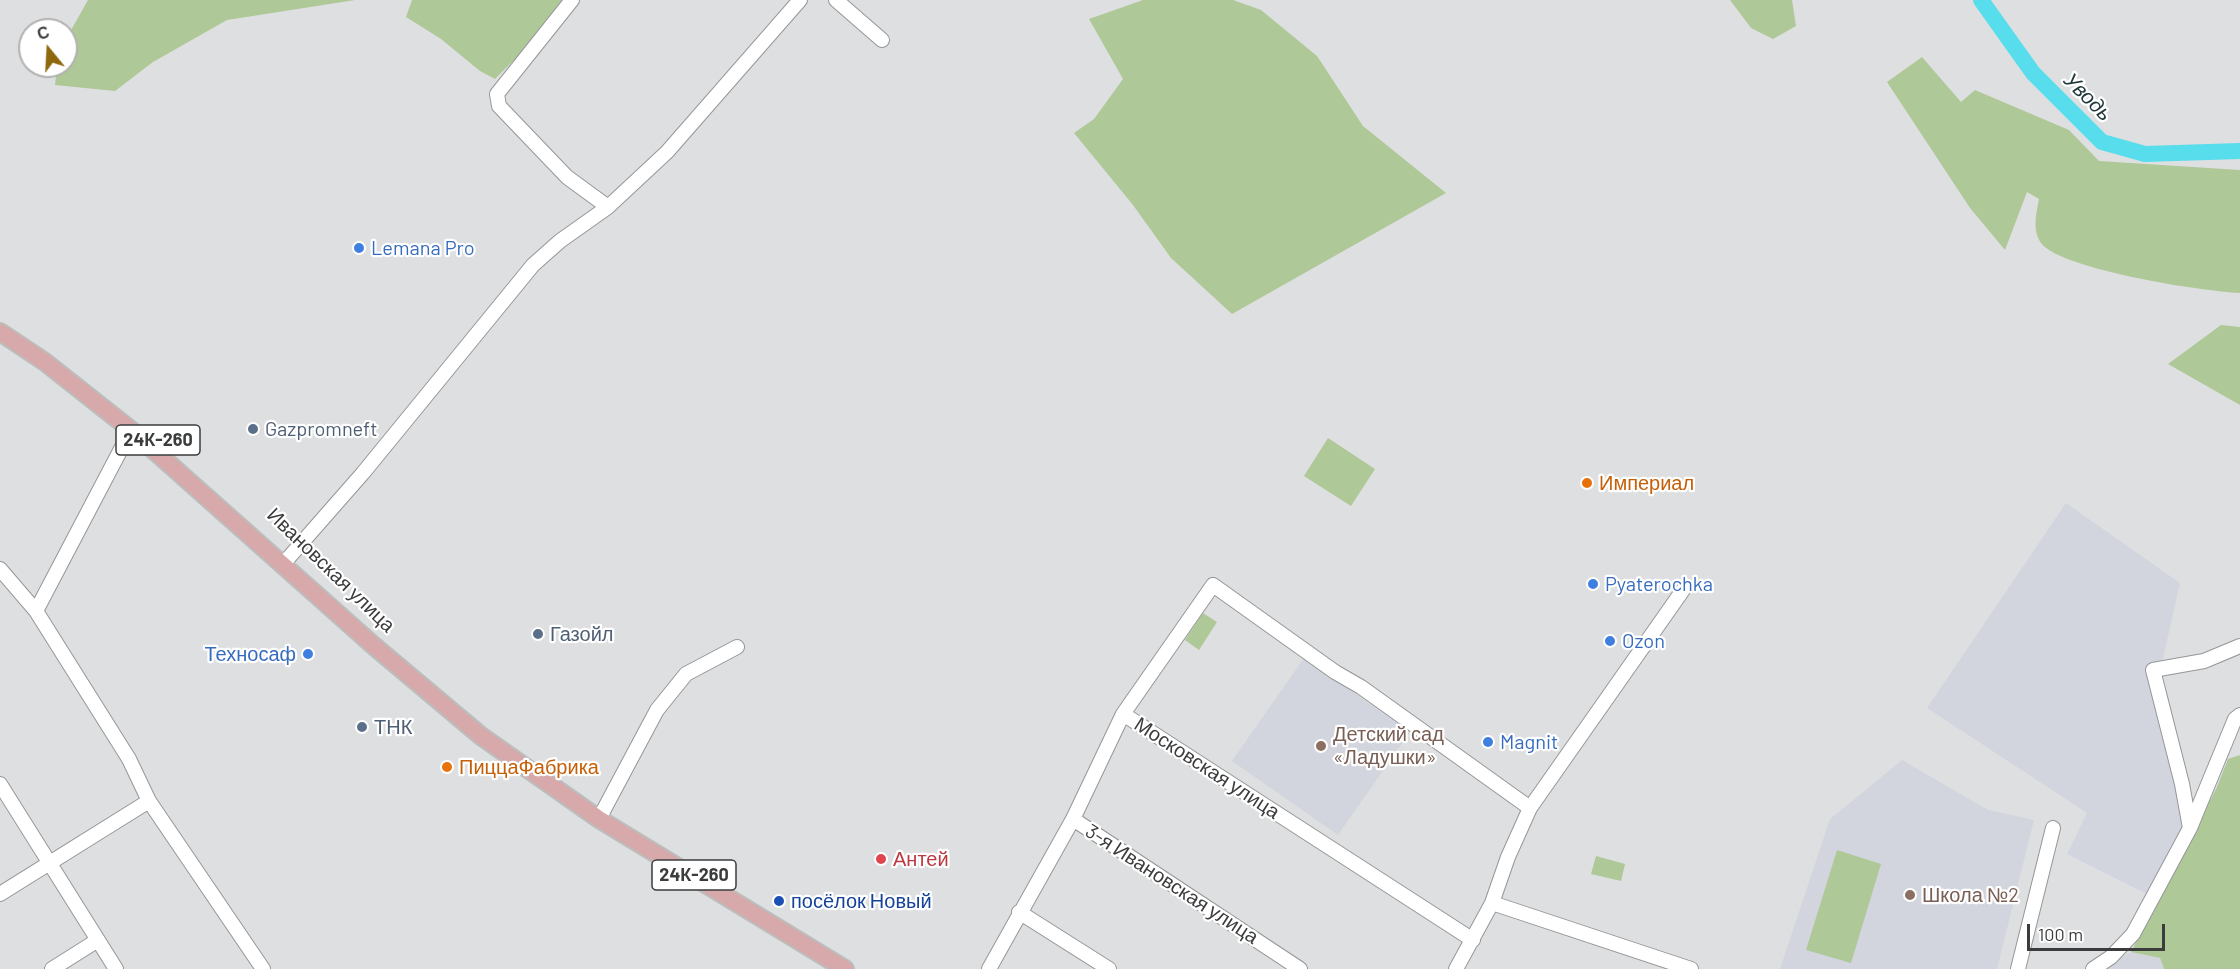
<!DOCTYPE html>
<meta charset="utf-8">
<style>
body{margin:0}
#map{position:relative;width:2240px;height:969px;overflow:hidden;background:#dedfe1;font-family:Barlow,sans-serif}
canvas{display:block}
.north{position:absolute;left:18px;top:18px;width:60px;height:60px;box-sizing:border-box;background:#fff;border:2px solid #b1b1b1;border-radius:50%;rotate:342deg;font-size:16px;font-weight:700;line-height:24px;text-align:center;color:#3b3c3c}
.north::after{content:'';display:block;margin:auto;width:21px;height:27px;background:#8e680d;clip-path:polygon(50% 0,100% 100%,50% 72%,0 100%)}
.scale{position:absolute;left:2027px;top:924px;width:138px;height:27px;box-sizing:border-box;border:3px solid #3b3c3c;border-top:0;padding-left:8px;font-size:18px;line-height:21px;white-space:nowrap;color:#3b3c3c;-webkit-text-stroke:4px #fff;paint-order:stroke}
</style>
<div id="map">
<canvas width="2240" height="969"></canvas>
<div class="north">С</div>
<div class="scale">100 m</div>
</div>
<script>
const context = document.querySelector('canvas').getContext('2d');
context.lineJoin = 'round';
function fill(path, color) { context.fillStyle = color; context.fill(path, 'evenodd'); }
function strokePath(path, color, width, dash) { context.strokeStyle = color; context.lineWidth = width; context.lineCap = dash ? 'butt' : 'round'; context.setLineDash(dash || []); context.stroke(path); }
function write(font, color, halo, rows, align = 'center') {
  context.font = font + ' Barlow,sans-serif'; context.lineWidth = 4.5; context.setLineDash([]); context.textBaseline = 'middle'; context.strokeStyle = halo; context.fillStyle = color; for (const [text, x, y, turn = 0] of rows) {
    context.save(); context.translate(x, y); context.rotate((+turn || 0) * Math.PI / 180); context.textAlign = isNaN(turn) ? turn : align; if (halo) context.strokeText(text, 0, 0); context.fillText(text, 0, 0); context.restore();
  }
}
const built = new Path2D(`
 M2066,503L2180,583L2160,672L2185,828L2149,895L2067,854L2087,813L1927,708Z
 M1304,658L1410,732L1338,835L1232,761Z
 M1902,760L1988,810L2034,820L1997,969H1780L1830,819Z
 M2131,952L2160,958L2164,969H2101Z`);
const green = new Path2D(`
 M88,0H355L227,20L153,62L115,91L55,85L57,66H66V39Z
 M412,0H563L521,53L495,79L480,71L441,39L406,17Z
 M1143,0H1233L1261,10L1317,56L1363,126L1446,193L1232,314L1171,258L1133,205L1074,133L1094,119L1123,79L1089,19Z
 M1730,0H1792L1796,26L1773,39L1751,28Z
 M1922,57L1961,102L1975,90L2069,130L2099,161L2240,170V293C2200,291 2074,271 2045,247C2031,235 2036,215 2039,199L2027,192L2005,250L1970,208L1887,82Z
 M2221,325L2240,327V405L2168,364Z
 M1328,438L1375,469L1351,506L1304,476Z
 M1203,613L1217,622L1199,650L1185,640Z
 M2240,755V969H2164L2160,958L2131,952L2217,787L2228,759Z
 M1837,850L1881,864L1851,963L1806,950Z
 M1596,856L1625,864L1621,881L1591,874Z`);
const river = new Path2D(`
 M1981,0L2033,73L2102,142L2145,154L2240,151`);
const minor = new Path2D(`
 M572,0L497,94L499,106L567,177L608,207
 M836,0L882,40
 M284,563L363,473L533,265L560,241L608,207L667,152L800,0
 M0,569L36,611L129,759L149,801L263,969
 M36,611L131,430
 M1123,714L1213,585L1335,672L1361,687L1530,808
 M0,784L116,969
 M601,815L657,710L686,674L737,647
 M1073,819L1300,969
 M2190,828L2182,784L2153,670L2204,661L2240,646
 M0,894L149,801
 M1492,903L1691,969
 M1019,912L1109,969
 M52,969L98,940
 M989,969L1073,819L1123,714L1473,940
 M1456,969L1492,903L1508,857L1530,808L1683,590
 M2018,969L2053,828
 M2093,969L2111,957L2133,934L2190,828L2235,719L2240,715`);
const major = new Path2D(`
 M0,332L45,362L131,430L374,646L481,736L599,819L845,969`);
const markers = [
 [359,248,6,"#3f7fe0"],
 [253,429,6,"#5c6f8a"],
 [1587,483,6,"#e8710a"],
 [1593,584,6,"#3f7fe0"],
 [538,634,6,"#5c6f8a"],
 [1610,641,6,"#3f7fe0"],
 [308,654,6,"#3f7fe0"],
 [362,727,6,"#5c6f8a"],
 [1488,742,6,"#3f7fe0"],
 [1321,746,6,"#8d6e63"],
 [447,767,6,"#e8710a"],
 [881,859,6,"#e0444e"],
 [1910,895,6,"#8d6e63"],
 [779,901,6,"#1a4fb4"]
];
const shields = [
 [158,440,84],
 [694,875,84]
];
const shieldNames = [
 ["24К-260",158,440],
 ["24К-260",694,875]
];
const shopNames = [
 ["Lemana Pro",371,248],
 ["Pyaterochka",1605,584],
 ["Ozon",1622,641],
 ["Техносаф",296,654,"right"],
 ["Magnit",1500,742]
];
const serviceNames = [
 ["Gazpromneft",265,429],
 ["Газойл",550,634],
 ["ТНК",374,727]
];
const foodNames = [
 ["Империал",1599,483],
 ["ПиццаФабрика",459,767]
];
const streetNames = [
 ["Ивановская улица",331,570,44],
 ["Московская улица",1207,768,33],
 ["3-я Ивановская улица",1172,884,33]
];
const educationNames = [
 ["Детский сад",1333,734],
 ["«Ладушки»",1333,757],
 ["Школа №2",1922,895]
];
const healthNames = [
 ["Антей",893,859]
];
const transitNames = [
 ["посёлок Новый",791,901]
];
const waterNames = [
 ["Уводь",2088,97,45]
];
fill(built, '#d3d5de');
fill(green, '#afc897');
strokePath(river, '#57ddeb', 16);
strokePath(minor, '#959698', 16);
strokePath(major, '#bcbdbd', 20);
strokePath(minor, '#fff', 14);
strokePath(major, '#d7a9aa', 16);
for (const [x, y, r, color] of markers) { const dot = new Path2D(); dot.arc(x, y, r, 0, 2 * Math.PI); context.fillStyle = color; context.fill(dot); strokePath(dot, '#fff', 2); }
for (const [x, y, w] of shields) { const box = new Path2D(); box.roundRect(x - w / 2, y - 15, w, 30, 4.5); context.fillStyle = '#fff'; context.fill(box); strokePath(box, '#3b3c3c', 1.5); }
write('bold 18px', '#3b3c3c', null, shieldNames);
write('20px', '#366cbe', '#fff', shopNames, 'left');
write('20px', '#4e5e75', '#fff', serviceNames, 'left');
write('20px', '#c56008', '#fff', foodNames, 'left');
write('20px', '#3b3c3c', '#fff', streetNames);
write('20px', '#785e54', '#fff', educationNames, 'left');
write('20px', '#be3a42', '#fff', healthNames, 'left');
write('20px', '#164399', '#fff', transitNames, 'left');
write('italic 21px', '#20373a', '#fff', waterNames);
</script>
